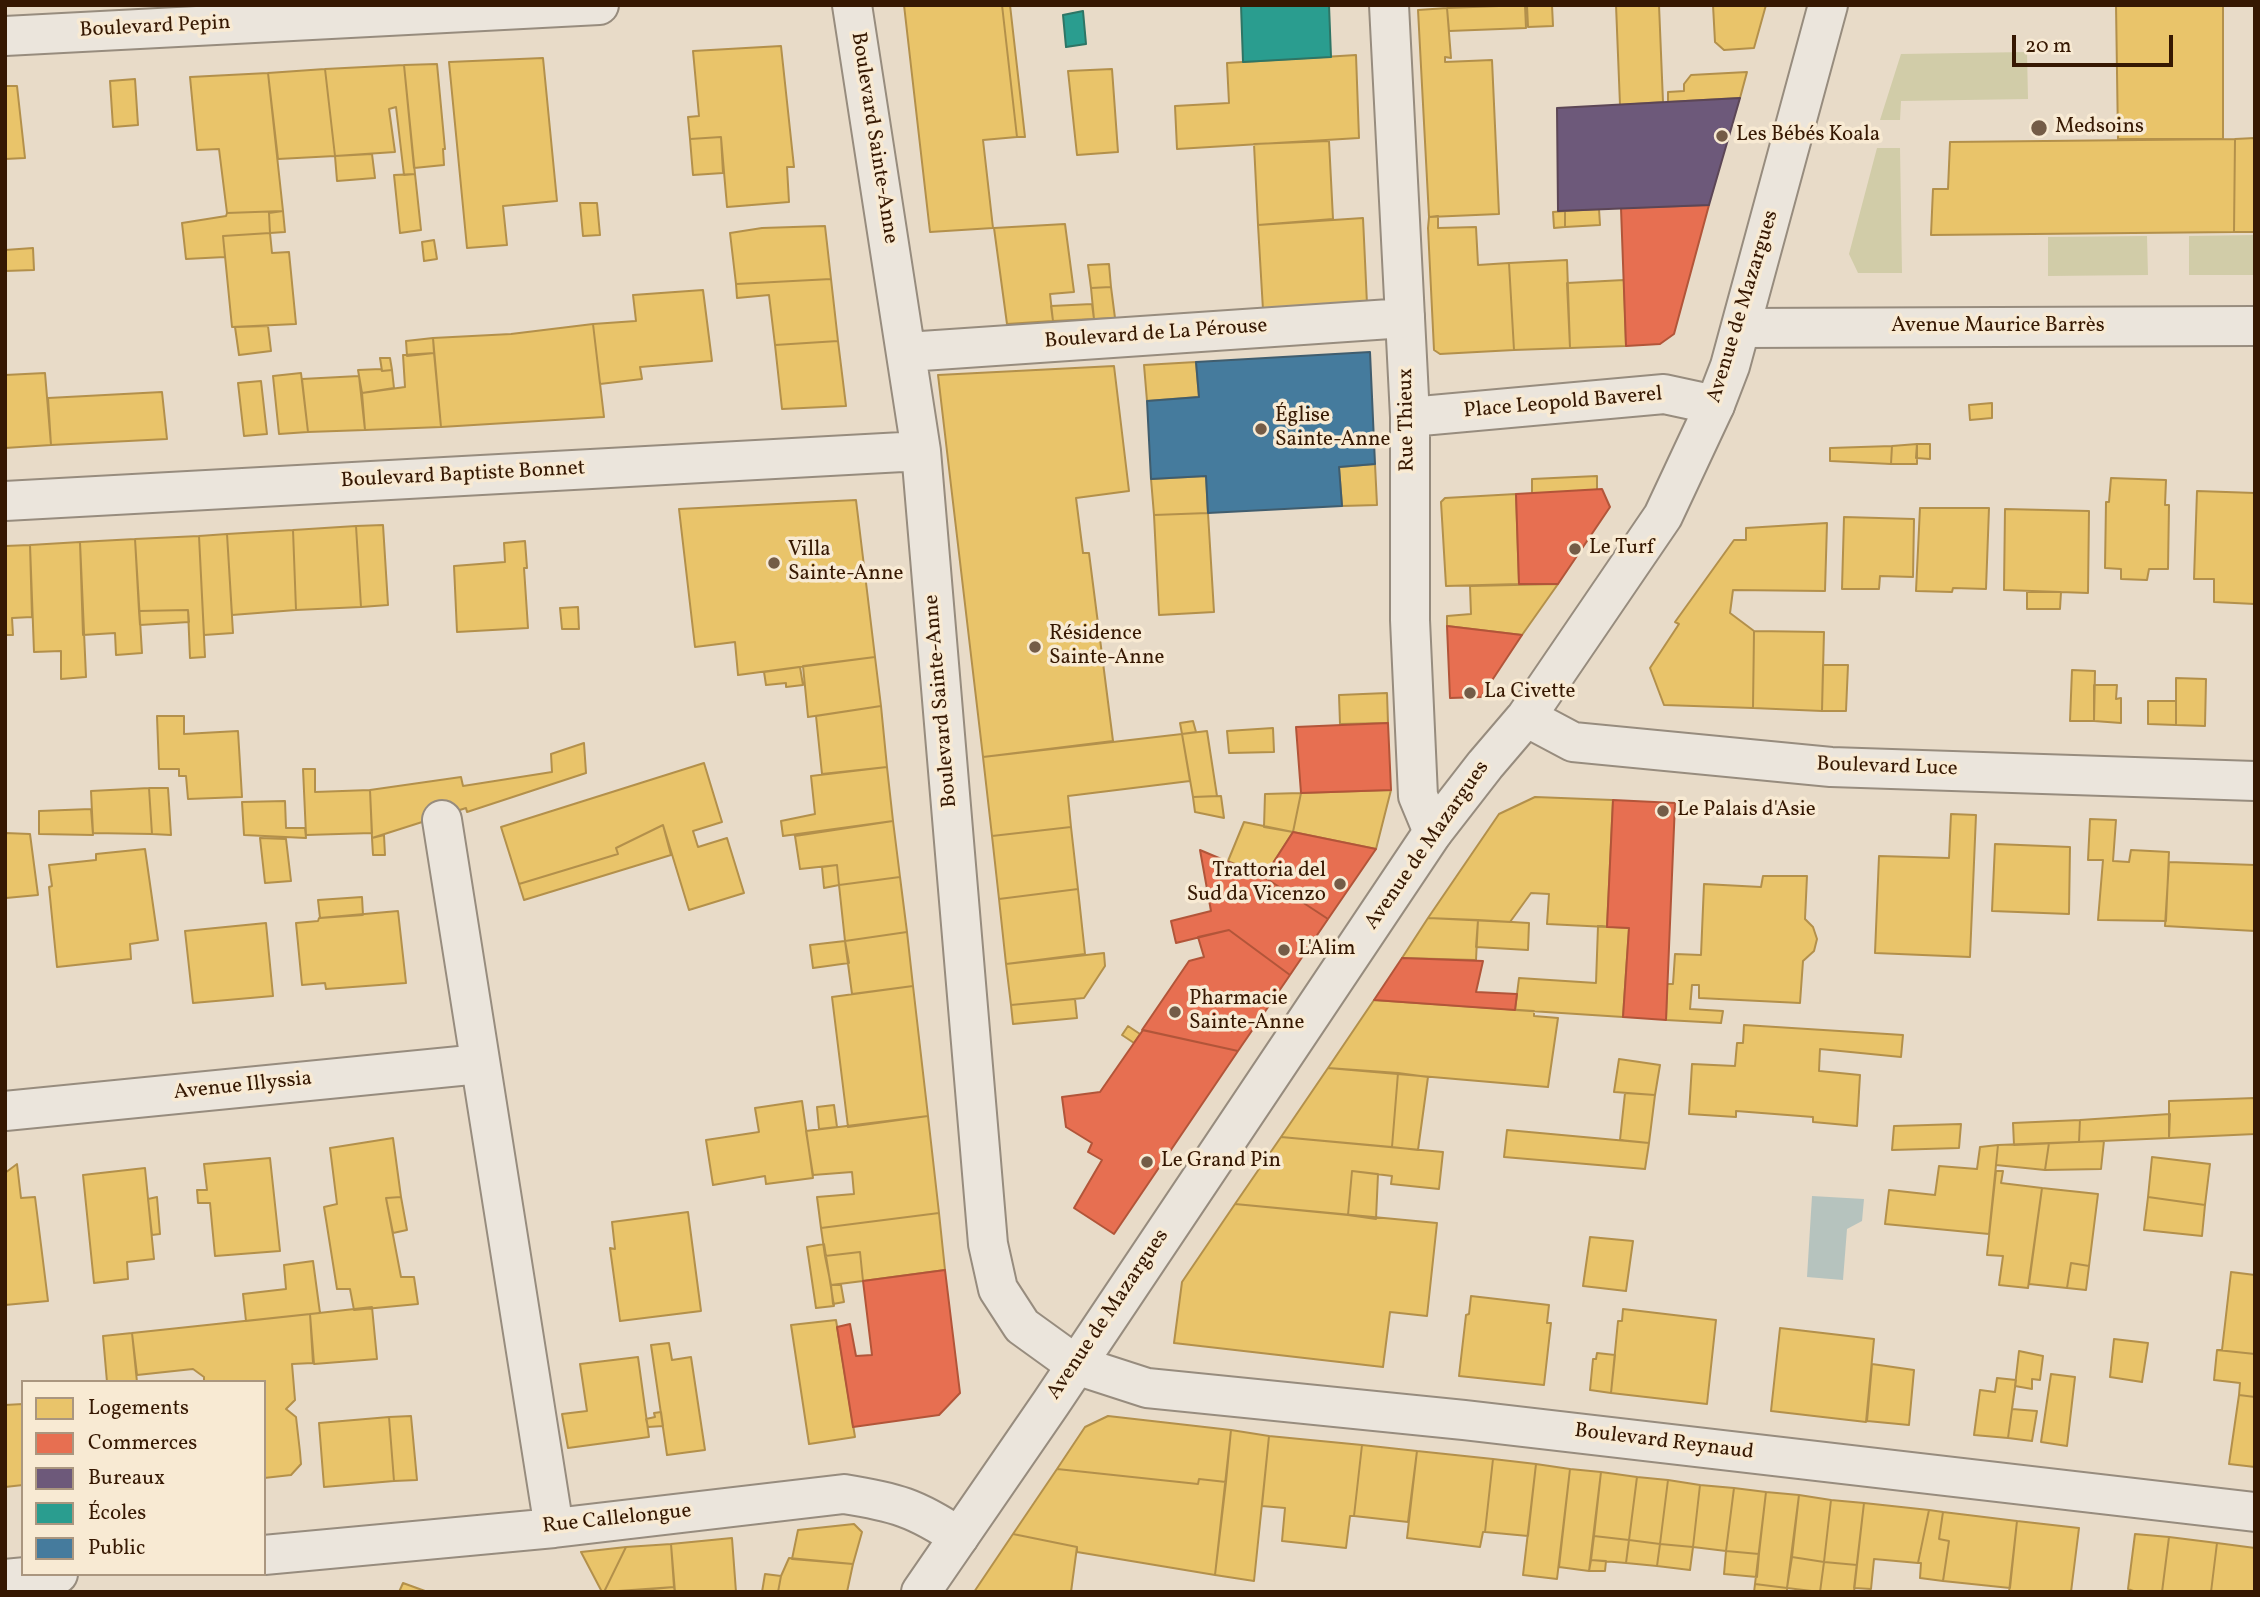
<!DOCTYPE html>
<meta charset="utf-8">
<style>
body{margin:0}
#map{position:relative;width:2260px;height:1597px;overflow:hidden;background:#e8dbc8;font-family:Vollkorn,serif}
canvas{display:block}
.frame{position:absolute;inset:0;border:7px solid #361802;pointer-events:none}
.legend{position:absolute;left:21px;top:1380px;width:245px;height:196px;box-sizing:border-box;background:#f8ead3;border:2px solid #aa967f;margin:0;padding:9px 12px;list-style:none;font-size:21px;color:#361802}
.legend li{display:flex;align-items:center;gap:14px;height:35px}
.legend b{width:35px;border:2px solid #aa967f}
.scale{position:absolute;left:2012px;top:35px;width:161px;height:32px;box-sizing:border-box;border:4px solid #361802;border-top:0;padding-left:9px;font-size:21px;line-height:24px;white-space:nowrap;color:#361802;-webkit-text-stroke:5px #f8ead3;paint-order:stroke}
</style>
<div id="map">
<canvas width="2260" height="1597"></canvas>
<div class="frame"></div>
<ul class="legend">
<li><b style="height:19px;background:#e9c46a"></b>Logements</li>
<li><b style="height:19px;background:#e76f51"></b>Commerces</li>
<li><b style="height:19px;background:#6d597a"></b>Bureaux</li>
<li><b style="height:19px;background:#2a9d8f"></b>Écoles</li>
<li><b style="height:19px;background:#457b9d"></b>Public</li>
</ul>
<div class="scale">20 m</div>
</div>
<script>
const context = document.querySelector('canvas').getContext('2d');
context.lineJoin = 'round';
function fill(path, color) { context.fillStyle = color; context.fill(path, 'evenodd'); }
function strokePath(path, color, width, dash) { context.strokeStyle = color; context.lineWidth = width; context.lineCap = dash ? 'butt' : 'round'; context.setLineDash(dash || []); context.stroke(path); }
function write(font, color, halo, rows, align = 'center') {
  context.font = font + ' Vollkorn,serif'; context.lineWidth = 7; context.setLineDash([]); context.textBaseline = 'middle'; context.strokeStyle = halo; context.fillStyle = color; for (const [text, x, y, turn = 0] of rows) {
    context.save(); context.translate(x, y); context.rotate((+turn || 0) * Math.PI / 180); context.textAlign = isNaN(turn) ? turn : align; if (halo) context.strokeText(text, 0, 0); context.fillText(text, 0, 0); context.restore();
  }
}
const green = new Path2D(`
 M2027,52L2028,99L1901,101L1900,120H1880L1901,54Z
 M1877,148H1900L1902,273H1858L1849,254Z
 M2255,235V275H2189V236Z
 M2147,236L2148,275L2048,276V237Z`);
const water = new Path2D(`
 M1812,1196L1864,1199L1862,1221L1847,1229L1843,1280L1807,1277Z`);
const homes = new Path2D(`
 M904,5H1002L1017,137L983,140L993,228L930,232Z
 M1002,5H1010L1025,137H1017Z
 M1525,5L1526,28L1449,31L1447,8Z
 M1527,5H1552L1553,26L1528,27Z
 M1616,5H1659L1663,102L1620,105Z
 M1713,5H1766L1754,48L1724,50L1715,42Z
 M2116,5H2223V139H2118Z
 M1447,8L1451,58L1445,57V62L1492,60L1499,214L1429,217L1418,10Z
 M781,46L794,167H787L789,202L727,207L721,137L690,139L688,117L699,116L693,51Z
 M1356,55L1359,138L1177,149L1175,106L1229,103L1227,63Z
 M543,58L557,201L503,206L507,245L467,248L449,62Z
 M437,64L445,149H443L444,165L414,168L404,65Z
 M404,65L415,174L404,175L396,107L389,109L395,152L335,156L325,69Z
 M325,69L335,156L278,159L268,73Z
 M1112,69L1118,152L1077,155L1068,71Z
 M1747,72L1740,98L1668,102V92L1684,91V84L1691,75Z
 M268,73L283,211L227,213L219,149L197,150L190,77Z
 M135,79L138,125L113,127L110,81Z
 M5,86H17L25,158L5,159Z
 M721,137L723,173L693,175L690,139Z
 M2255,138V232H2234L2235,139Z
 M2235,139L2234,232L1931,235L1933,189H1948L1950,142Z
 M1329,141L1333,219L1258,225L1254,144Z
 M372,154L375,178L337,181L335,156Z
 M415,174L421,230L400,233L394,175Z
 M580,203H597L600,235L583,236Z
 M1599,209L1600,225L1565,227V211Z
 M283,211L269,213L270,233L223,236L225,257L186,259L182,223L226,216L227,213Z
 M283,211L285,232L270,233L269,213Z
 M1565,211V227L1554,228L1553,212Z
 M1438,216V228L1476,227L1478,265L1509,263L1514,350L1440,354L1434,350L1428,228L1429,217Z
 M1363,218L1367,304L1263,310L1258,225Z
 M1065,224L1074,292L1050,294L1053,321L1007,324L994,228Z
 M825,226L831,279L736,284L730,233L762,228Z
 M270,233L272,253L289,252L296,324L232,327L223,236Z
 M434,240L437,259L424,261L422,242Z
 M33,248L34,270L5,271V250Z
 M1567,260L1570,348L1514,350L1509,263Z
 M1109,264L1111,287L1091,288L1088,265Z
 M831,279L838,341L775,345L769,295L737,298L736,284Z
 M1624,280L1626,346L1570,348L1567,283Z
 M1111,287L1115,318L1094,319L1091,288Z
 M703,290L712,361L640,367L642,379L600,384L593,324L636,321L633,295Z
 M1092,304L1094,319L1053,321L1051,306Z
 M593,324L604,417L441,427L433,338L511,334Z
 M268,326L271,351L239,355L235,327Z
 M433,338L434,353L407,356L406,341Z
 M838,341L846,406L782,409L775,345Z
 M434,353L441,427L365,430L362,393L405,387L403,355Z
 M380,358H390L392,370L382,371Z
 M1196,362L1199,397L1147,401L1144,365Z
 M1114,366L1129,491L1076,498L1083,553H1089L1113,741L983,757L938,375Z
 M381,369L382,371L392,370L394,388L362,393L358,370Z
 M45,373L51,445L5,448V375Z
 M301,373L308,432L279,434L273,376Z
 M359,376L365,430L308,432L302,379Z
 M261,381L267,434L244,436L238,383Z
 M162,392L167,439L51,445L48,398Z
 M1992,403V418L1970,420L1969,405Z
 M1917,444H1930V459L1916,458Z
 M1917,444V464H1891L1892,446Z
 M1892,446L1891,464L1830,461V448Z
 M1375,464L1377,505L1342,506L1339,467Z
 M1206,476L1208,513L1154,515L1151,479Z
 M1597,476V490L1532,494V479Z
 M2111,478L2166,480L2165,505H2169L2168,569H2149L2147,580L2121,579V569L2105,568L2106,502H2109Z
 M2197,491L2255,493V604L2214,602V579H2194Z
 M1516,494L1519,584L1446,586L1441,502L1445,498Z
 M856,500L875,657L738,675L735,642L695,647L679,509Z
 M1920,508H1989L1986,589L1953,588L1952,592L1916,591Z
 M2005,509L2089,511L2088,593L2004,590Z
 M1208,513L1214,612L1159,615L1154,515Z
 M1844,517L1914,519L1913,577L1880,576L1879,589H1842Z
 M1827,523L1825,591L1733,590L1730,613L1754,631L1753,708L1664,705L1650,668L1679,624L1675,622L1734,540H1746V528Z
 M383,525L388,605L361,607L356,526Z
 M356,526L361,607L296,610L293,530Z
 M293,530L296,610L232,615L227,534Z
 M227,534L233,633L204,635L199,536Z
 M199,536L205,657L190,658L188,610L139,611L135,539Z
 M135,539L142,653L116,655L115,633L83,635L80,542Z
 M525,541L527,568H524L528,628L457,632L454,566L505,562L504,543Z
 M80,542L86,677L61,679V651L34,652L30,545Z
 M30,545L32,617L12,618L13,635H5V546Z
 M1558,584L1522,635L1447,626V616L1471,614L1470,586Z
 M2027,592H2061L2060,609H2027Z
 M578,607L579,629H562L560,608Z
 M188,610L189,622L140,625L139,611Z
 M1754,631L1824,632L1822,711L1753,708Z
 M875,657L881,706L808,717L803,666Z
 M1823,665H1848L1846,711H1822Z
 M800,667L803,685L786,687V683L766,685L764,672Z
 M2072,670L2095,671L2094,721H2070Z
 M2176,678L2206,679L2205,726L2176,725Z
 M2094,685H2117L2116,699L2121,698V723L2094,721Z
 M1387,693L1388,723L1340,724L1339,695Z
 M2148,701H2176V725L2148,724Z
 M881,706L887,767L822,774L816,716Z
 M157,716H184V734L238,731L242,797L188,799L186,776H179V769H159Z
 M1193,721L1196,732L1182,734L1180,723Z
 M1273,728L1274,752L1229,753L1227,731Z
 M1207,731L1217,796L1193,797L1182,734Z
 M1182,734L1190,781L1068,796L1071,827L992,836L983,757Z
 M584,743L586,773L467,812L466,808L372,838L370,790L461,777L463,786L552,772L551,754Z
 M704,763L722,822L693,831L698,847L727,838L744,893L689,910L663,825L616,848L618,854L519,884L501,827Z
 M887,767L893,821L783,836L781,821L815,814L811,776Z
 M303,769H315V792L370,790L372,833L306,835Z
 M149,788H168L171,835L152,834Z
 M149,788L152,834L93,833L91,791Z
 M1391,790L1376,849L1293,832L1301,793Z
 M1301,793L1293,832L1264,827L1265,794Z
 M1221,796L1224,818L1195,812L1193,797Z
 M1535,797L1613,800L1607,927L1547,924L1549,894L1531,893L1510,922L1428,918L1499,814Z
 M285,801L286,828H305L306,838L244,835L242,802Z
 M91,809L93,835L39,834V811Z
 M1951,814L1976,815L1970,957L1875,953L1879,856L1949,858Z
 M2090,819L2116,820L2113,861L2129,862L2131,850L2169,852L2166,921L2098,920L2103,860H2088Z
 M893,821L900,877L839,885L837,865L800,869L795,836Z
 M1244,822L1293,832L1264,877L1228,861Z
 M663,825L671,855L524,900L519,884L618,854L616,848Z
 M1071,827L1078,889L999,899L992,836Z
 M5,833L30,834L38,895L6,898Z
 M384,835L385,855H373L372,838Z
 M260,838L286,839L291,881L265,883Z
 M1995,844L2070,847L2069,914L1992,911Z
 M145,849L158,940L130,944L131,959L57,967L49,887L52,886L49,865L96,860V854Z
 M2169,862L2255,865V931L2165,926Z
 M837,865L839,885L824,888L822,867Z
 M1763,876H1807L1805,919L1813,927L1817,939L1814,951L1803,961L1800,1003L1699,998V985H1692L1690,1009L1723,1011L1721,1023L1666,1020L1667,984H1673L1675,954L1701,955L1704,884L1761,887Z
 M900,877L907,932L845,941L839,885Z
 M1078,889L1085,954L1006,964L999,899Z
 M362,897L363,915L320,918L318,900Z
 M398,911L406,983L326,989L325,983L302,985L296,923L318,921L319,918Z
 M1428,918L1478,920L1476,960L1402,958Z
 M1478,920L1529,923L1528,950L1476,947Z
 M266,923L273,996L193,1003L185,931Z
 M1598,926L1629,928L1623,1017L1515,1010L1519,978L1596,983Z
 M907,932L913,986L852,994L845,941Z
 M845,941L849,963L813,968L810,945Z
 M1104,953L1105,966L1084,998L1011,1005L1006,964Z
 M913,986L928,1116L848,1127L832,997Z
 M1075,999L1077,1018L1013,1024L1011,1005Z
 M1374,1000L1534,1011V1016L1558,1018L1548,1087L1328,1068Z
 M1744,1025L1903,1035L1901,1057L1820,1049L1819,1071L1860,1075L1857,1126L1813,1122V1117L1736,1111V1117L1689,1114L1692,1064L1735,1066L1737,1043H1743Z
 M1128,1026L1140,1034L1134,1043L1122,1035Z
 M1619,1059L1660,1065L1655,1095L1614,1092Z
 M1328,1068L1398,1073L1392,1147L1281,1137Z
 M1398,1073L1428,1077L1418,1150L1392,1147Z
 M1625,1093L1655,1095L1649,1143L1620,1140Z
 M2255,1098V1134L2169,1138V1101Z
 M802,1101L813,1178L766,1184L765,1176L713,1185L706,1140L759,1132L755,1108Z
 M834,1105L837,1127L819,1129L817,1107Z
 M2170,1114L2169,1138L2079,1142L2080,1120Z
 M928,1116L939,1213L821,1228L817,1197L854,1194L852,1172L813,1175L806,1131Z
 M2080,1120L2079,1142L2014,1145L2013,1123Z
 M1961,1124L1959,1148L1892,1150L1894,1126Z
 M1507,1130L1649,1143L1645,1169L1504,1157Z
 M1281,1137L1443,1152L1439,1189L1391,1184L1392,1176L1352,1171L1348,1215L1235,1204Z
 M393,1138L401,1197L386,1198L401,1277H414L418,1304L354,1310L350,1289H337L324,1207L337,1204L330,1148Z
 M2104,1141L2101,1169L2045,1170L2049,1143Z
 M2049,1143L2045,1170L1996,1165L1998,1145Z
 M1998,1145L1989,1234L1885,1224L1889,1190L1935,1195L1939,1166L1977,1169L1980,1147Z
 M2152,1157L2210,1164L2205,1205L2148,1197Z
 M270,1158L280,1251L215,1256L210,1203H198L197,1190H207L204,1164Z
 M17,1164L21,1198L35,1197L48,1301L5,1305V1173Z
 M145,1168L154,1259L127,1262L128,1279L94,1283L83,1175Z
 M1352,1171L1378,1174L1376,1219L1348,1215Z
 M1996,1171H2003L2001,1183L2042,1188L2028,1288L1999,1285L2003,1256L1987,1255Z
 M2042,1188L2098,1194L2089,1266L2071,1263L2067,1288L2029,1284Z
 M157,1197L160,1234L152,1235L148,1199Z
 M401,1197L407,1230L393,1233L386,1198Z
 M2148,1197L2205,1205L2202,1236L2144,1230Z
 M1235,1204L1437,1223L1427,1316L1390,1312L1383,1367L1174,1343L1182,1282Z
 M688,1212L701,1311L620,1321L610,1248L615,1249L612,1222Z
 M939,1213L945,1270L863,1281L860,1252L825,1256L821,1228Z
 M1590,1237L1633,1241L1626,1291L1583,1286Z
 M824,1244L834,1306L816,1308L807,1247Z
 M860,1252L863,1281L831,1285L825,1256Z
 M313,1261L320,1313L246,1321L243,1294L286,1289L284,1265Z
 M2071,1263L2089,1266L2086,1290L2067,1288Z
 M2231,1272L2255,1275V1354L2217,1350H2222Z
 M831,1285H841L844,1302L833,1304Z
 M1471,1296L1549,1305L1547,1323H1551L1544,1385L1459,1376L1466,1315L1469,1314Z
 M372,1307L377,1359L314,1364L310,1314Z
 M1623,1309L1716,1320L1707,1404L1611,1393L1618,1321H1622Z
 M310,1314L313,1363L292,1364L295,1400L286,1409L296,1417L300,1452L301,1464L291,1475L264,1478V1382H204V1377L193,1369L137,1375L132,1333Z
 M836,1320L855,1437L809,1444L791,1325Z
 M1780,1328L1874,1339L1866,1422L1771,1411Z
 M132,1333L137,1382H107L103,1336Z
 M2114,1339L2148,1343L2142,1382L2110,1377Z
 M669,1343L672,1360L691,1357L705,1450L667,1455L651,1345Z
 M2217,1350L2255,1354V1397L2239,1395L2240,1383L2214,1380Z
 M2019,1351L2043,1356L2040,1380L2032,1379V1389L2015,1386Z
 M1597,1353L1615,1355L1611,1393L1590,1390L1593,1359H1596Z
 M638,1357L649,1437L568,1448L562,1414L587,1411L580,1364Z
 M1872,1364L1914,1370L1909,1425L1867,1421Z
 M2051,1374L2075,1377L2067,1446L2041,1442Z
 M1997,1378L2016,1380L2008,1438L1974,1435L1980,1390L1995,1392Z
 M2239,1395L2255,1397V1467L2229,1464Z
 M23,1404V1485L5,1487V1405Z
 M2012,1409L2037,1411L2032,1441L2008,1438Z
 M661,1412L663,1426L648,1427L646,1419L655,1417L654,1413Z
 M411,1416L417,1480L394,1481L389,1417Z
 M1108,1416L1231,1430L1226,1482L1199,1479L1198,1484L1057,1469L1085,1427Z
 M389,1417L394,1481L324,1487L319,1423Z
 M1231,1430L1269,1436L1254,1581L1215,1575Z
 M1269,1436L1362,1445L1354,1516H1350L1346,1548L1282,1541L1285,1508L1262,1506Z
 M1362,1445L1417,1451L1408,1522L1354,1516Z
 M1417,1451L1493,1459L1485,1532H1483L1480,1547L1407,1538Z
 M1493,1459L1536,1464L1528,1536L1485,1532Z
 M1536,1464L1570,1469L1557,1579L1523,1575Z
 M1057,1469L1198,1484L1199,1479L1226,1482L1215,1575L1077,1552V1547L1013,1534Z
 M1570,1469L1601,1472L1589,1571L1559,1567Z
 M1601,1472L1637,1477L1629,1540L1594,1536Z
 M1637,1477L1668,1480L1660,1544L1629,1540Z
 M1668,1480L1700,1485L1693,1547L1660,1544Z
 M1700,1485L1734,1488L1726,1551L1693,1547Z
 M1734,1488L1766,1492L1759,1554L1726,1551Z
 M1766,1492L1799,1495L1787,1588L1755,1584Z
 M1799,1495L1831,1500L1824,1562L1792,1557Z
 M1831,1500L1864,1503L1857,1565L1824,1562Z
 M1864,1503L1929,1510L1918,1563L1874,1559L1871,1589L1854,1588Z
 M1929,1510L1943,1512L1939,1539L1949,1541L1943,1581L1920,1578L1921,1563H1918Z
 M1943,1512L2017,1521L2010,1588L1943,1581L1949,1541L1939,1539Z
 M2017,1521L2079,1528L2071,1592H2009Z
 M854,1524L862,1532L853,1564L792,1559L798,1530Z
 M1013,1534L1077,1547L1071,1592H974Z
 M2135,1534L2169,1537L2162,1592H2136L2128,1589Z
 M1594,1536L1629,1540L1626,1563L1591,1560Z
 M2169,1537L2217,1543L2211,1592H2162Z
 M732,1538L736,1592H675L671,1544Z
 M1629,1540L1660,1544L1657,1566L1626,1563Z
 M2217,1543L2255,1548V1592H2211Z
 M671,1544L674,1587L604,1592L626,1547Z
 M1660,1544L1693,1547L1690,1570L1657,1566Z
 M626,1547L604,1592H602L581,1552Z
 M1726,1551L1759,1554L1757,1577L1724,1574Z
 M1792,1557L1824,1562L1820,1592L1787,1588Z
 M789,1558L853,1564L847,1592H778L781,1576Z
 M1591,1560L1606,1561L1605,1571H1589Z
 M1824,1562L1857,1565L1854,1592H1820Z
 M765,1574L781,1576L778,1592H762Z
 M403,1583L425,1591L427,1592H399Z
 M1755,1584L1787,1588V1592H1754Z
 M674,1587L675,1592H621Z`);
const shops = new Path2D(`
 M1709,205L1674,334L1660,344L1626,346L1621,208Z
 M1602,489L1610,507L1558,584H1519L1516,494Z
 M1447,626L1522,635L1481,697L1450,698Z
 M1388,723L1391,790L1301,793L1296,727Z
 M1613,800L1675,803L1666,1020L1623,1017L1629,928L1607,927Z
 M1293,832L1376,849L1328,919L1264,877Z
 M1200,850L1264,877L1328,919L1290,975L1229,930L1176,943L1171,921L1211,911Z
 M1229,930L1290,975L1238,1051L1142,1030L1189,961L1204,957L1198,937Z
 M1402,958L1483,961L1476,992L1517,994L1515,1010L1374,1000Z
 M1143,1030L1238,1051L1114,1234L1074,1208L1102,1160L1088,1152L1092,1143L1066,1127L1062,1097L1100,1092Z
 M945,1270L960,1393L939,1415L853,1427L837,1327L850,1324L856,1356L872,1355L863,1281Z`);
const offices = new Path2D(`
 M1740,98L1709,205L1558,211L1557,108Z`);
const schools = new Path2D(`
 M1241,5H1329L1331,57L1243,62Z
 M1083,11L1086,44L1066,47L1063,15Z`);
const public = new Path2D(`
 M1370,352L1375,464L1339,467L1342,506L1208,513L1206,476L1151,479L1147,401L1199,397L1196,362Z`);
const pedestrian = new Path2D(`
 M1405,318L1410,417V620L1418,796L1433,832
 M1410,417L1664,394L1715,405`);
const minor = new Path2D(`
 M852,5L921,451L988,1244L998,1289L1022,1326L1076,1365L1147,1388L1464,1420L2255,1512
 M5,36L599,5
 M1742,328L2255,326
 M907,352L1405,318L1389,5
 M5,501L921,451
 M442,820L554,1528
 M5,1111L480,1064
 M264,1555L554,1528L844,1494C895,1502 916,1508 959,1537
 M5,1579L58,1574`);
const tertiary = new Path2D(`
 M1526,717L1573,742L1831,767L2255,781
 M921,1592L1051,1403L1433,832L1485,765L1526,717L1663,516L1715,405L1730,366L1828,5`);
const markers = [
 [2039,128,9,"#745c47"],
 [1722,136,7,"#745c47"],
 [1261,429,7,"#745c47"],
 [1575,549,7,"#745c47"],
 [774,563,7,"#745c47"],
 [1035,647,7,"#745c47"],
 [1470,693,7,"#745c47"],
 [1663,811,7,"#745c47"],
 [1340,884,7,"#745c47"],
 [1284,950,7,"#745c47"],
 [1175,1012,7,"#745c47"],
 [1147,1162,7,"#745c47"]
];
const streetNames = [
 ["Boulevard Pepin",155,28,-3],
 ["Boulevard Sainte-Anne",873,138,81],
 ["Avenue de Mazargues",1744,307,-73],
 ["Avenue Maurice Barrès",1998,327],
 ["Boulevard de La Pérouse",1156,335,-4],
 ["Place Leopold Baverel",1563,404,-5],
 ["Rue Thieux",1408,420,-91],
 ["Boulevard Baptiste Bonnet",463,476,-3],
 ["Boulevard Sainte-Anne",942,701,-95],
 ["Boulevard Luce",1887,768,2],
 ["Avenue de Mazargues",1428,846,-55],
 ["Avenue Illyssia",243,1087,-6],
 ["Avenue de Mazargues",1109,1315,-56],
 ["Boulevard Reynaud",1664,1443,7],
 ["Rue Callelongue",617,1520,-6]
];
const poiNames = [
 ["Medsoins",2055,128],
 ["Les Bébés Koala",1736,136],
 ["Église",1275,417],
 ["Sainte-Anne",1275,441],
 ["Le Turf",1589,549],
 ["Villa",788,551],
 ["Sainte-Anne",788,575],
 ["Résidence",1049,635],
 ["Sainte-Anne",1049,659],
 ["La Civette",1484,693],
 ["Le Palais d'Asie",1677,811],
 ["Trattoria del",1326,872,"right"],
 ["Sud da Vicenzo",1326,896,"right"],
 ["L'Alim",1298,950],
 ["Pharmacie",1189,1000],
 ["Sainte-Anne",1189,1024],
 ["Le Grand Pin",1161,1162]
];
fill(green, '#d1cca8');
fill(water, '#b6c3be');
fill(homes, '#e9c46a');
strokePath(homes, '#b3904b', 2);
fill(shops, '#e76f51');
strokePath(shops, '#b25539', 2);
fill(offices, '#6d597a');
strokePath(offices, '#5c4656', 2);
fill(schools, '#2a9d8f');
strokePath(schools, '#2e7565', 2);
fill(public, '#457b9d');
strokePath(public, '#405d6e', 2);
strokePath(pedestrian, '#978c7e', 42);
strokePath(minor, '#978c7e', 42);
strokePath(tertiary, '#978c7e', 42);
strokePath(pedestrian, '#ebe5dc', 38);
strokePath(minor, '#ebe5dc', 38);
strokePath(tertiary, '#ebe5dc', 38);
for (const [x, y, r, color] of markers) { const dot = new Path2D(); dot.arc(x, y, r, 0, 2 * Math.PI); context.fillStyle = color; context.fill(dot); strokePath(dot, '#f8ead3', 2.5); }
write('21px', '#361802', '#f8ead3', streetNames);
write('21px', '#361802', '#f8ead3', poiNames, 'left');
</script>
